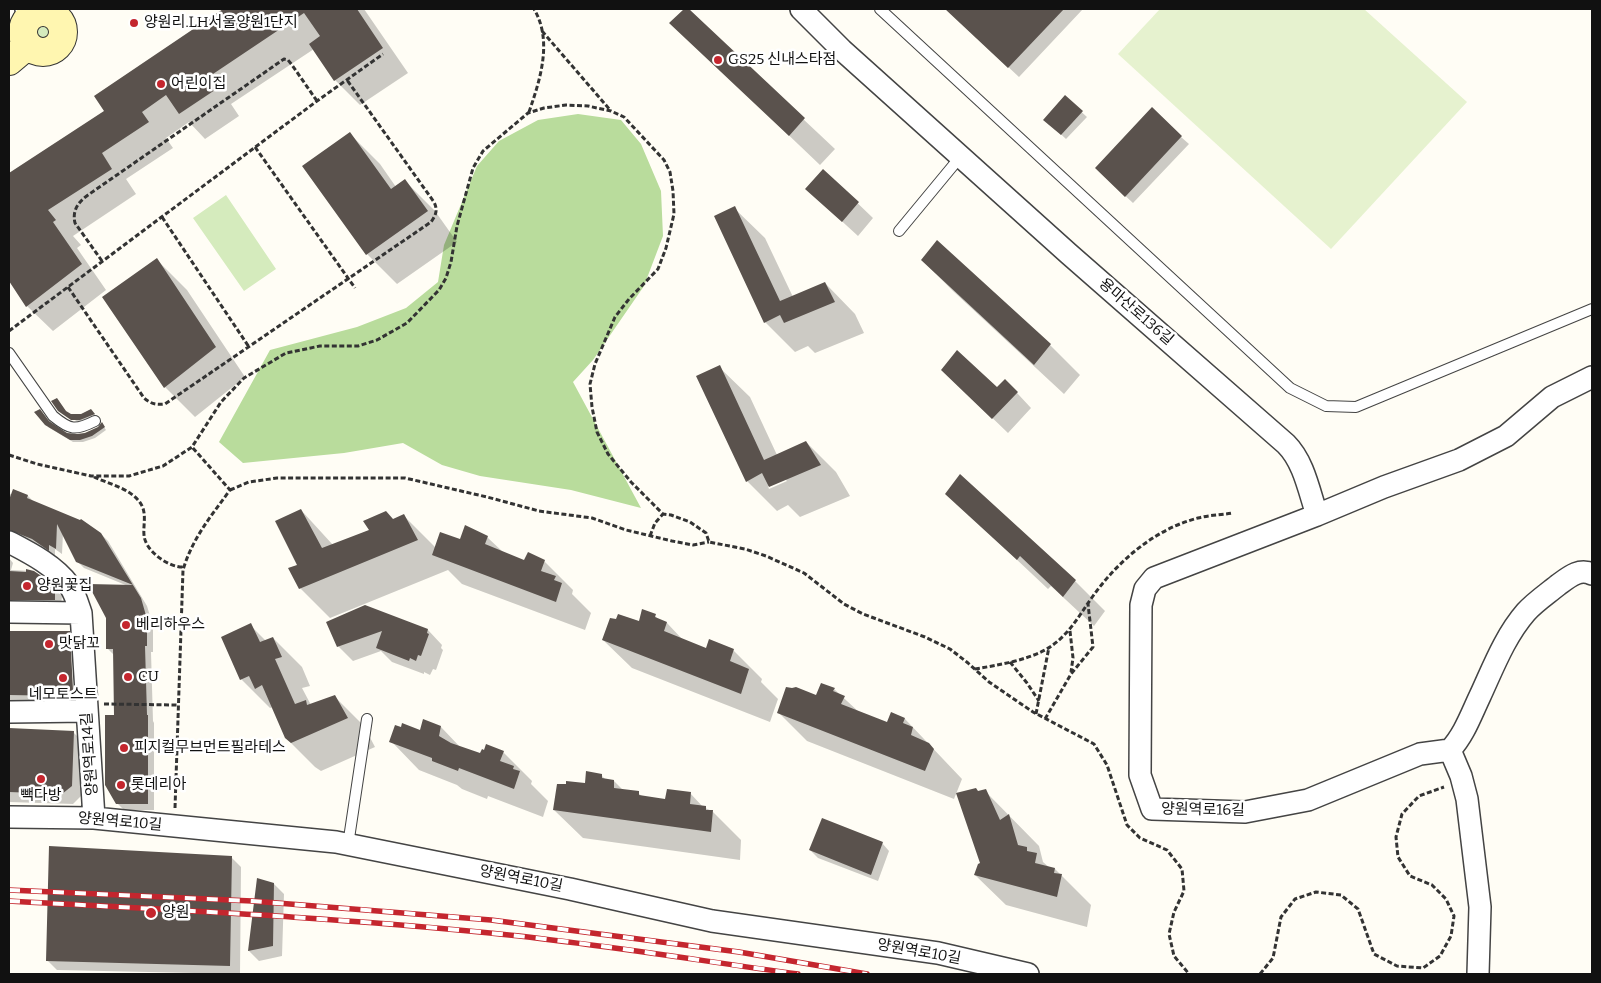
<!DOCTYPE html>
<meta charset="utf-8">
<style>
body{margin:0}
#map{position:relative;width:1601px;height:983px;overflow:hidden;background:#fffdf5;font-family:Bitter,serif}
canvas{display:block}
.frame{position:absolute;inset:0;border:10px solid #111;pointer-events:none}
</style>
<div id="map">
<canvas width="1601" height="983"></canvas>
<div class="frame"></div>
</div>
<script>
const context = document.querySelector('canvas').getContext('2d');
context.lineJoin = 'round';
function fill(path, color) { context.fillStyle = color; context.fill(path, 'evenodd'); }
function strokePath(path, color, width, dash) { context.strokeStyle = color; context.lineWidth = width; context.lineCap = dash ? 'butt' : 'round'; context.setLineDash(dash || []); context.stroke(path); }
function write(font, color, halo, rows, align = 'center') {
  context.font = font + ' Bitter,"Noto Sans KR",serif'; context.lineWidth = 5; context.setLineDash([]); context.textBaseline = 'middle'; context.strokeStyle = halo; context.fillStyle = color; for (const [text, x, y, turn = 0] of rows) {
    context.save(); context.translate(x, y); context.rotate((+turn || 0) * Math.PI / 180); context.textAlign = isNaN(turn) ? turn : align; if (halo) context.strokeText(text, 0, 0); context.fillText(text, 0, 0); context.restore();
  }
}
const green = new Path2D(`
 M31 32a13 13 0 1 1 26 0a13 13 0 1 1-26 0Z
 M226,195L276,269L244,291L193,218Z`);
const forest = new Path2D(`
 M578,114L621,120L641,144L661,191L663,236L644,286L593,360L573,382L641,508L571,490L480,476L442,465L403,443L344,453L243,463L219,442L270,350L357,327L406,308L438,282L444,245L477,166L499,141L538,120Z`);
const pitch = new Path2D(`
 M1160,9H1364L1467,102L1331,249L1118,54Z`);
const shadow = new Path2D(`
 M225,9H364L408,73L360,105L335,80L314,49L231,104L239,116L205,139L189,122L166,138L173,148L126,179L136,194L73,236L81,245L77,248L106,290L53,331L27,306L9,279V175L105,111L95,96Z
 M686,9L835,149L820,165L671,23Z
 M946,9H1083L1019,77Z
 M1065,97L1087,117L1066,139L1050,124Z
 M350,134L380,164L396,187L405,181L435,211L457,242L397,284L367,254Z
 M1181,137L1189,144L1133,203L1104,176Z
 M823,170L873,218L858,236L822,203Z
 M734,208L765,238L793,297L825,283L855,314L864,333L815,353L808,346L795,352L765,322Z
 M938,242L1050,345L1080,375L1064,394L953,291L922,260Z
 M157,260L187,290L245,377L195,417L165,387Z
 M719,367L750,397L777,455L806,442L836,472L850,496L800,517L788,505L777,511L747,481ZM785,479L787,481L769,489L768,486Z
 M1005,380L1031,408L1008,433L957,384L997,389Z
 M57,399L67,413L76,417L91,410L96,416L78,422L59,410Z
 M49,423L71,435H79L99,428L102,424L106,430L95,438L83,442H73L48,427Z
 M14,490L28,496L35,503L101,534L108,541L147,606L153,626V652H151L153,721L154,723V810H124L117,803L114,655L107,648L128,586L84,568L77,561L63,533L62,554L55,549V556L23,537L16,536L9,538V493L12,495Z
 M947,494L1075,581L1105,611L1094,626L1051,586L1048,589Z
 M301,510L333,545L404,516L436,548L460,540L487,537L504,553L525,562L544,561L573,590L572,594L591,613L585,630L462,584L448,570L330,618L300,588Z
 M9,558L13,563L11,570L32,571L42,577L62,596L61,606L9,605Z
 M655,616L660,621L667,623L683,640L706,649L733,650L762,679L761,682L778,699L770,722L632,668L603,640Z
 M328,623L428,630L442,645L441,648L443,650L436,670L433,669L430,675L424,672V674L392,662L381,651L353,661L338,646Z
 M250,625L266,641L273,638L302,667L310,686L302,688L311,705L335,697L364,726L375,747L321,771L315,767L286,738L273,707L270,708L241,679Z
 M9,632H69L76,639L79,696L73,702L9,701ZM69,637H71L75,696H72Z
 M834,689L860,713L888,724L892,713L905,719L962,779L954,799L807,741L778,712Z
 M441,727L461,748L481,755L485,752H503L532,781L531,784L548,801L543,817L488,796L487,799L462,789L457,785L419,770L391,741Z
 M9,730L73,732L83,742L81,796L73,804L9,802Z
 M601,775L606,780L614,781L624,791L638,793L643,797L666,800L690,793L703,807L712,811L741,840L740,860L583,838L554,810L586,784Z
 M985,791L1039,846L1043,862L1050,868L1055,869L1091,905L1087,927L1006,905L975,875L982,864L978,792Z
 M882,843L889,851L878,881L818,858L810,850Z
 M231,857L241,867L240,974L57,970L47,960Z
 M258,880L274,884L284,894L282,956L259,961L249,951Z`);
const building = new Path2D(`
 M223,9H357L383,48L334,81L309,44L320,36L304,13L207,78L215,90L179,114L166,95L142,112L149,122L102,153L112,169L48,210L56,220L53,222L82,264L26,307L9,281V173L104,111L94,96Z
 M684,9H689L805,118L789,136L669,23Z
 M945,9H1064L1008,68Z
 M1065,95L1083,111L1061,135L1043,120Z
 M1152,107L1182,136L1125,197L1095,168Z
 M350,132L391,189L405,179L428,211L366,255L302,166Z
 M823,169L859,202L842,222L805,189Z
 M735,206L780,301L825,282L835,302L784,323L780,315L764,323L714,216Z
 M937,240L1051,344L1034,365L921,260Z
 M157,258L216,347L164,388L102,297Z
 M957,350L997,387L1005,379L1018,392L992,419L941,370Z
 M720,365L764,460L806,441L821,465L769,487L762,473L746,482L696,376Z
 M57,398L66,411L71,414H81L91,409L95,414L80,420H71L58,411L51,401Z
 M40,409L49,421L67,433L77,434L85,433L98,427L102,422L105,427L92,436L80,440H70L45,425L34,412Z
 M960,474L1076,580L1063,597L1020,556L1017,560L945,494Z
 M13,489L28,495L27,498L80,520L81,519L101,533L141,598L147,619V646H145L147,715H148V804H116L105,785V715H114L113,649H106V618L88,584L133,585L76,562L57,524L56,549L49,545V551L32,539L9,530V500Z
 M301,509L322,548L369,530L363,521L386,511L393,519L404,514L418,540L299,589L288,568L297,565L275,521Z
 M465,525L488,536L485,544L524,560L528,552L545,560L541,571L556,576L554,580L562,583L556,602L432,555L440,532L460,539Z
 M26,569L34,571L43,577L42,583H50V586L55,588V600H9V571L26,572Z
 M365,605L428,629L427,633L429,634L421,656L418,655L416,661L410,658L409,661L376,648L382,631L337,647L326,622Z
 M642,609L656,614L655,617L667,622L664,631L706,648L709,639L734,649L730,661L749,669L741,694L602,640L610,618L616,619L618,614L639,621Z
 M251,623L260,642L273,637L282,657L275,659L295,704L306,700L307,705L335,695L348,718L291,743L285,738L262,685L255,689L249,676L240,680L221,637Z
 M9,631H70L73,690L66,696L9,695Z
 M821,683L835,688L833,691L845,696L841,704L887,722L891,712L905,718L903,723L913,727L911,735L929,743L934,749L925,771L777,713L786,687L792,688L796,687L816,695Z
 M423,719L441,726L439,736L451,743L480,753L482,749L484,750L486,744L504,751L500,761L514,766L513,769L520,771L514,789L459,768L458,771L432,761V758L389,742L395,725L401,727L402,723L420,730Z
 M9,728L74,731L72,786L62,794L9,792Z
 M586,771L602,774V778L614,780V788L639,791V795L665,799L667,789L691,792L690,804L706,806V810H713L711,832L553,810L557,784H566V781L585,783Z
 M976,788L978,791L986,789L1000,820L1009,814L1018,845L1027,847V851L1037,853L1035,863L1055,868L1054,873L1062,874L1057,897L974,875L978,864L980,863L956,793Z
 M822,818L883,842L871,875L809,850Z
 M49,846L232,856L230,966L46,961Z
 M257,878L274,883L273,946L248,951Z`);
const path = new Path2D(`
 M542,31L611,111
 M529,112C540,80 553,41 534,9
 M255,147L355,288
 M162,217L249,347
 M102,261L75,223C72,211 78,202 88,195L284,59L288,60L292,65L317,101
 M68,287L144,398C151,404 156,405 165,404L431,222C436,215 438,210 434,202L347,80
 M9,331L317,101L383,54
 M9,455L37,464L91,476H129L163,466L192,447L221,402L244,378L286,353L320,346H358L377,340L407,323L439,290L446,278L451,262L457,226L473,168L483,151L528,113L544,108L566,105L588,106L611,111L624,117L664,160L670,172L673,191L674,214L666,248L658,269L629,299L615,317L595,364L590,384L592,407L597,432L608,454L631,482L663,514L671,515L690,522L706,533L709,542L745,549L766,556L804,573L844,604L863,614L925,637L950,649L968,663L989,682L1033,712L1094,744L1107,765L1127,825L1140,838L1167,850L1182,869L1184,891L1174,912L1169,934L1174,956L1189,974
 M94,477C109,484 132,489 141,504C147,514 143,525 144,535C145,551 169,568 184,567
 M230,490L249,482L277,478H405L487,497L539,511L592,518L626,530L672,541L693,545L709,542
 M650,536L655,523L663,514
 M1070,631L1073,658L1071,672
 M1010,662L1027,683L1039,701
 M975,669C998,665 1024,661 1045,650C1068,637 1078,617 1093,596C1118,561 1155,529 1198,518C1209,515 1221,515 1232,513
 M104,704L178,705
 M1036,714L1049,647
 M1045,719L1071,674L1093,647L1088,604
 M175,808L183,570C192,539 211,516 230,490L192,447
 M1260,974L1273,958L1281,917L1295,899L1316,892L1341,895L1358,909L1374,954L1397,966L1423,968L1440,956L1451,936L1454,916L1446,899L1432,885L1410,876L1398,857L1396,837L1402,814L1419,796L1444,787`);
const lane = new Path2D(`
 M880,9L1290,388L1326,406L1356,407L1592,309
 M899,231L961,156
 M9,353L53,416C70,430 75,431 95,421
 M348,845L367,719`);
const street = new Path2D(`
 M801,9L842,50L1069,254L1286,444C1304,462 1309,491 1317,515L1154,578L1145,589L1141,605L1140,775L1152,809L1245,812L1308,800L1420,754L1450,750L1461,776L1467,799L1480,907L1478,974
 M26,10L31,16
 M1317,515L1384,487L1459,460L1506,436L1552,397L1592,377
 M9,542C30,553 54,565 69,585C75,593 78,604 81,613L94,818
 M9,612L81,613
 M9,712L87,711
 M1450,750C1464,735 1471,715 1480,696C1493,668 1505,636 1526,612C1535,602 1547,594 1558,585C1569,577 1579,568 1592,574
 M9,817L94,818L336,842L570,889L712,921L938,953L1028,974`);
const secondary = new Path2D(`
 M23 32a20 20 0 1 1 40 0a20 20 0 1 1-40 0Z
 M9,61L28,45`);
const rail = new Path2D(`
 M9,890L252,901L491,920L739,952L867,974
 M9,901C169,910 330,917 490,933C593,943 695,960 798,974`);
const markers = [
 [134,23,5,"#c4262e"],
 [718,60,5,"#c4262e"],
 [161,84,5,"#c4262e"],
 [27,586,5,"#c4262e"],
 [126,625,5,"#c4262e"],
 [49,644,5,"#c4262e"],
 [128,677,5,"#c4262e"],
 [63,678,5,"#c4262e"],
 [124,748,5,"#c4262e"],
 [41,779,5,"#c4262e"],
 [121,785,5,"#c4262e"],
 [151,913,6,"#c4262e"]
];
const poiNames = [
 ["양원리.LH서울양원1단지",144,23],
 ["GS25 신내스타점",728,60],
 ["어린이집",171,84],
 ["양원꽃집",37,586],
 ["베리하우스",136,625],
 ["맛닭꼬",59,644],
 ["CU",138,677],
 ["네모토스트",63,695,"center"],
 ["피지컬무브먼트필라테스",134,748],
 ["롯데리아",131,785],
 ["빽다방",41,796,"center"],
 ["양원",162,913]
];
const streetNames = [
 ["용마산로136길",1136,312,41],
 ["양원역로14길",90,754,-94],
 ["양원역로16길",1203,810,1],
 ["양원역로10길",120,822,5],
 ["양원역로10길",521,879,11],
 ["양원역로10길",919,952,10]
];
fill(green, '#d5ebbd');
fill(forest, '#b9dc9c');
fill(pitch, '#e6f2cf');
fill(shadow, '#0003');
fill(building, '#5a524d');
strokePath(lane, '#444', 12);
strokePath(street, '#444', 24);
strokePath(secondary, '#333', 30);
strokePath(path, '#333', 3, [5, 2.5]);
strokePath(lane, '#fff', 10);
strokePath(street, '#fff', 21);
strokePath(secondary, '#fff6b0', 28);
strokePath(rail, '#c4262e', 5.5);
strokePath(rail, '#fff', 4, [11]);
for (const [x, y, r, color] of markers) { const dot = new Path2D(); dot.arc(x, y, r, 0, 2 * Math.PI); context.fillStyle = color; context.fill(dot); strokePath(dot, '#fff', 2); }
write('15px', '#111', '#fff', poiNames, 'left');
write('15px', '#111', '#fff', streetNames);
</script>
